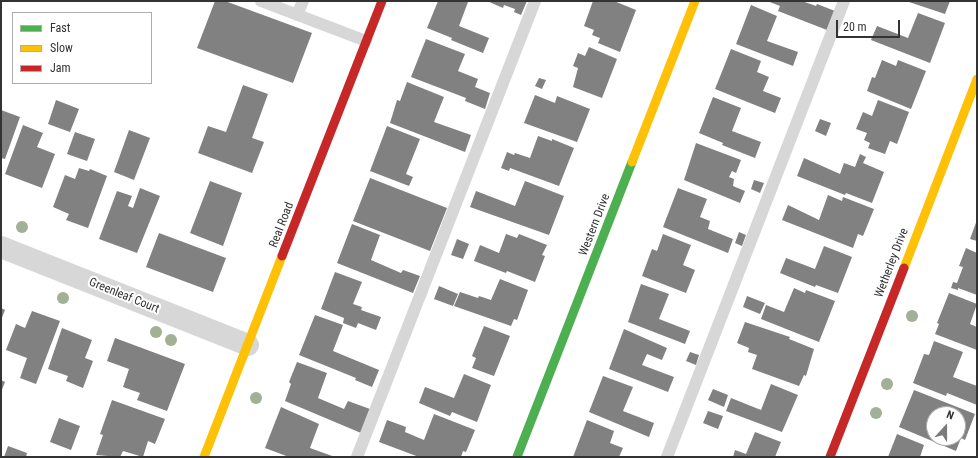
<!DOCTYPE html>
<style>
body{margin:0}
#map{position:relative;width:978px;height:458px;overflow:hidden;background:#fff;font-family:"Roboto Condensed",sans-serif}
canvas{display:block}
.frame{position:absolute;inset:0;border:2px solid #333;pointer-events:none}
.legend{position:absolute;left:12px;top:12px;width:140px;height:72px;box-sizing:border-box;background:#fff;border:1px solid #adadad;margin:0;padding:5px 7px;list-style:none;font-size:12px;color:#333}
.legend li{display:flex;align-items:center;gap:8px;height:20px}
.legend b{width:20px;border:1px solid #adadad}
.north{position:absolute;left:926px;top:406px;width:40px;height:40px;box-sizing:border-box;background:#fff;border:1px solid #adadad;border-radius:50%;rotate:21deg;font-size:11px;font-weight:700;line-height:16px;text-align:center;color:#333}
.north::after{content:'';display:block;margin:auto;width:14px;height:18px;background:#7a7a7a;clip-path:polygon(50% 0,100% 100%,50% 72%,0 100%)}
.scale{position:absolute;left:836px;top:20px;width:64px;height:18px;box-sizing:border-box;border:2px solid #333;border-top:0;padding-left:5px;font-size:12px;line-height:14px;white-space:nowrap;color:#333;-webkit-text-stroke:3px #fff;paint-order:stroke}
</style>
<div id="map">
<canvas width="978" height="458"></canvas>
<div class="frame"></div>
<ul class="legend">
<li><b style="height:5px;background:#4caf50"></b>Fast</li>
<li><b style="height:5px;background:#ffc107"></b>Slow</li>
<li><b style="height:5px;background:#c62828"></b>Jam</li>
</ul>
<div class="north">N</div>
<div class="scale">20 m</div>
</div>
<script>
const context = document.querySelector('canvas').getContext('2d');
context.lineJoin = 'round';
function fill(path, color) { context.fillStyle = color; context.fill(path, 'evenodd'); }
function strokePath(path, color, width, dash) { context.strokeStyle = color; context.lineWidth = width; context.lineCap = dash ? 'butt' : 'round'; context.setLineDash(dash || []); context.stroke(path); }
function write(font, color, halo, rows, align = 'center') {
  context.font = font + ' "Roboto Condensed",sans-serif'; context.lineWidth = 4; context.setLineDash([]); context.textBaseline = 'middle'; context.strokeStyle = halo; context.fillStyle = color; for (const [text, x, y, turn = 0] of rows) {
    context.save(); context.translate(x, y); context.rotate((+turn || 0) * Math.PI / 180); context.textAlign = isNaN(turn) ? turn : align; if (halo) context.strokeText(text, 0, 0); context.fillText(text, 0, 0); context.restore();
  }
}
const building = new Path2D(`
 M215,1H225L312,33L293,83L197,48Z
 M438,1L468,2L459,26L489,38L483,53L451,40L452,38L427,28Z
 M487,1H527L521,15L514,12L515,9L504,5L503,8Z
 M593,1H614L636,10L620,52L598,43L600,38L592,35L594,30L584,26Z
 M767,1H802L816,6L817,4L835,11L827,30L778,11L780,6Z
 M906,1H950L945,14Z
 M751,5L777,16L767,41L798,52L793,66L736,44Z
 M918,13L945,23L930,63L871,40L877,26L908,38Z
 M426,39L465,54L458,71L478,79L475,87L490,93L485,109L465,101L466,98L411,77Z
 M589,47L617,59L602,98L573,87L578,68L573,66L578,53L585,56Z
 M731,49L761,61L757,72L769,77L763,91L781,98L775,113L715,89Z
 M882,60L896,66L898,60L926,71L911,109L867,91L872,77L875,78Z
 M539,78L546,80L542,89L535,86Z
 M407,82L444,97L434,122L471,135L465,152L390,123L397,100L400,101Z
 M243,85L268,94L252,138L264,142L252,173L198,153L208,126L226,132Z
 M535,95L555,103L557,96L590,109L577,142L524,123Z
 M713,97L741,108L732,131L761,142L755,158L722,145L723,143L699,133Z
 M56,100L79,109L70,132L48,124Z
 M878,100L909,112L897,144L890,141L885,154L868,148L870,143L864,140L867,133L856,129L863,112L872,116Z
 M1,110L20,117L5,159L1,158Z
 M820,119L831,123L826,136L815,131Z
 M23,125L43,133L37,147L55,154L42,188L5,174Z
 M387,126L420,139L406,174L413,177L409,186L370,171Z
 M129,130L150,138L134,180L114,172Z
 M75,132L95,139L87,161L67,154Z
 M538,136L552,141V139L574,148L559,186L510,168L509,171L501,168L507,152L514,155L515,153L530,158Z
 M696,143L741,160L736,173L732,171L729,177L734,179L733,186L745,191L740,203L684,180Z
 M860,154L866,157L863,163L884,172L872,203L846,193L845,195L797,176L804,158L840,174L844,163L855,167Z
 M79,168L89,171L90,169L107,176L88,228L66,220L69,214L53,207L65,175L75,179Z
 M370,178L447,208L430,251L353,221Z
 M754,180L764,183L760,193L751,189Z
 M210,181L242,193L223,246L190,233Z
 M525,181L564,196L549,235L470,207L476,191L515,206Z
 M140,188L160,196L137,253L99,239L117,191L132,196L128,206L133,208Z
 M678,188L707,199L700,217L710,221L708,229L733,239L728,253L663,227Z
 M828,195L842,201L843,197L874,209L863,236L858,234L853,248L782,220L788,205L819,220Z
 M977,220V241L970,239Z
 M352,224L380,235L371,260L401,273L403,270L420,276L413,293L337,263Z
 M739,232L746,235L742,246L735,243Z
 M159,233L226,258L213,292L146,267Z
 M506,234L517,238L519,234L547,245L542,255L545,256L535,282L507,271L506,273L474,261L480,245L499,253Z
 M663,234L691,245L683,265L695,270L686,293L642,276L652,249L657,251Z
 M457,239L469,244L463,259L451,255Z
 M824,246L852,257L838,293L816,285L815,287L780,273L786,258L815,269Z
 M966,248L977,253V295L958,288V290L951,288L953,282L957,283L963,267L959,266Z
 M335,272L362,282L353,304L362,307L361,310L381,317L376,330L358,323L356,328L343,323L344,318L321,309Z
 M500,279L528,290L517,320L514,319L511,326L454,306L460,292L478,298L479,296L491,300Z
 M641,284L669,294L659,319L690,331L685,344L628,322Z
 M439,286L458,294L453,306L434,299Z
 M794,288L805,293L806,290L835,301L819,342L761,319L766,305L784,312Z
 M949,293L977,304L970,324L977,327V350L935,334L939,324L937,323Z
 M747,296L765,303L760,314L743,307Z
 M1,308L5,310L1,320Z
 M32,311L60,321L36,384L20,378L27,358L6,350L16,324L25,328Z
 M315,315L343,325L333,351L379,370L372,387L355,380L356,378L299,355Z
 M745,322L790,337L789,339L814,349L806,376L804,375L799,386L752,369L757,355L748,352L749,348L737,343Z
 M484,326L510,336L494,376L472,368L476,358L472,356Z
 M62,328L92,340L85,358L93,361L83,388L66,381L68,376L48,369Z
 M624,329L667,348L662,360L647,354L642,365L674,377L668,392L609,369Z
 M115,338L185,364L167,411L137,400L140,393L123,387L129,369L107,361Z
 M934,341L963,352L953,377L977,386V405L947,393L946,396L913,383L924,354L929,355Z
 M690,352L699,355L696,365L686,361Z
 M297,362L327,373L318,398L344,409L348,401L370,409L361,433L285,401L291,384L289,382Z
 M464,374L491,385L477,422L452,412L450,416L419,403L425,387L454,398Z
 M603,376L633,387L623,411L654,423L649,437L589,412Z
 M1,380L5,382L1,392Z
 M771,384L798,395L782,432L726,411L731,398L761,410Z
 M713,389L728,395L724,407L708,400Z
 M914,390L975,414L965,440L961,438L956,451L899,427ZM934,414H958V438H934Z
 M112,400L165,419L155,444L148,441L143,457L123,451L120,457L96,455L103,435L100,434Z
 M281,407L319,424L310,448L335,457H289L265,448Z
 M708,411L723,416L718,429L703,423Z
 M434,414L475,430L466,452L463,451L461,457H419L379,442L387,420L406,427L405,432L424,440Z
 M59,418L80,426L71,450L50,442Z
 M587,420L614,431L610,443L623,448L619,457H573Z
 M755,432L781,442L775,457H733L735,450L746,454Z
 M897,434L924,445L920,457H888Z
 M8,446L27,453L26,457H4Z`);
const lane = new Path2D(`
 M261,1L366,41
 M297,15L303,1
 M357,457L535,1
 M667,457L844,1`);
const street = new Path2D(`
 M1,247L248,345`);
const fast = new Path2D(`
 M517,457L632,162`);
const slow = new Path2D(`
 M632,162L695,1
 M904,268L977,79
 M204,457L282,256`);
const jam = new Path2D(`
 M282,256L382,1
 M830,457L904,268`);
const trees = [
 [22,227],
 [63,298],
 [912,316],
 [156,332],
 [171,340],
 [887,384],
 [256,398],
 [876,413]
];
const streetNames = [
 ["Real Road",282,225,-69],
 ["Western Drive",595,225,-69],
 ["Wetherley Drive",892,263,-69],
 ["Greenleaf Court",124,296,22]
];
fill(building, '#818181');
strokePath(lane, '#d7d7d7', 12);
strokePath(street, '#d7d7d7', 22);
strokePath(fast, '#4caf50', 9);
strokePath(slow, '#ffc107', 9);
strokePath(jam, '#c62828', 9);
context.fillStyle = '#a2b095';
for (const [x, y] of trees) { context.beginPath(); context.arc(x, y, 6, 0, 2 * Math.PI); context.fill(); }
write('12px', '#333', '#fff', streetNames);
</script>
